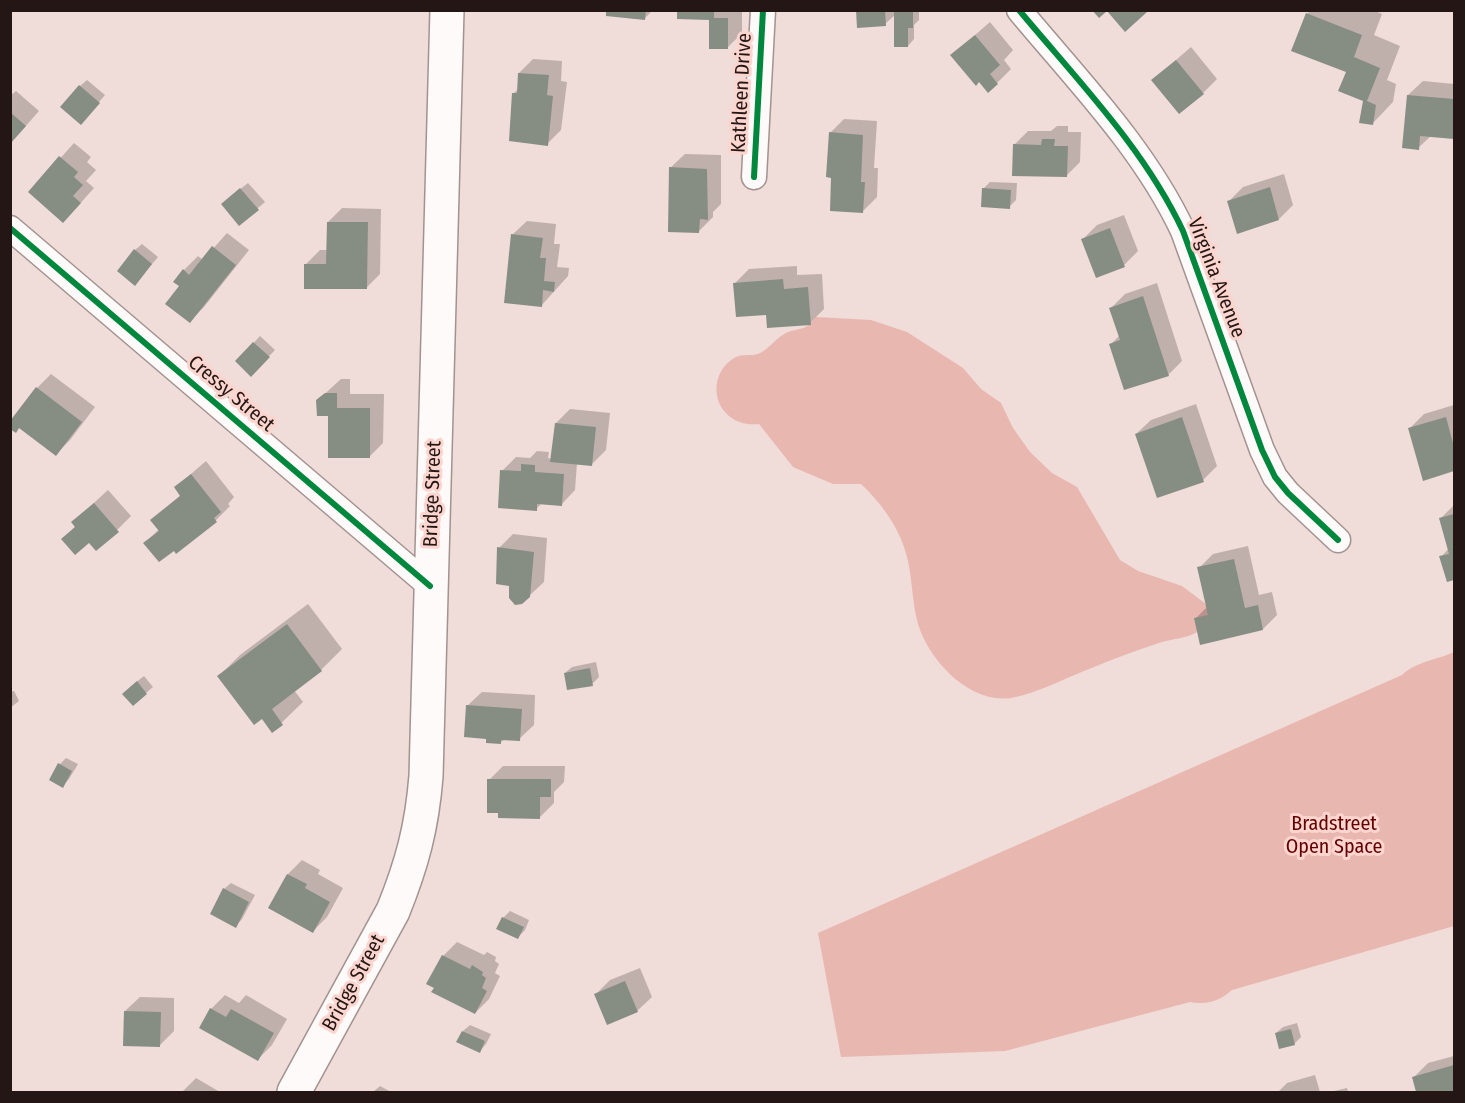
<!DOCTYPE html>
<style>
body{margin:0}
#map{position:relative;width:1465px;height:1103px;overflow:hidden;background:#f0dcd8;font-family:"Fira Sans Condensed",sans-serif}
canvas{display:block}
.frame{position:absolute;inset:0;border:12px solid #231614;pointer-events:none}
</style>
<div id="map">
<canvas width="1465" height="1103"></canvas>
<div class="frame"></div>
</div>
<script>
const context = document.querySelector('canvas').getContext('2d');
context.lineJoin = 'round';
function fill(path, color) { context.fillStyle = color; context.fill(path, 'evenodd'); }
function strokePath(path, color, width, dash) { context.strokeStyle = color; context.lineWidth = width; context.lineCap = dash ? 'butt' : 'round'; context.setLineDash(dash || []); context.stroke(path); }
function write(font, color, halo, rows, align = 'center') {
  context.font = font + ' "Fira Sans Condensed",sans-serif'; context.lineWidth = 6; context.setLineDash([]); context.textBaseline = 'middle'; context.strokeStyle = halo; context.fillStyle = color; for (const [text, x, y, turn = 0] of rows) {
    context.save(); context.translate(x, y); context.rotate((+turn || 0) * Math.PI / 180); context.textAlign = isNaN(turn) ? turn : align; if (halo) context.strokeText(text, 0, 0); context.fillText(text, 0, 0); context.restore();
  }
}
const green = new Path2D(`
 M816,317L871,320L907,332L963,368L981,389L1001,403L1013,428L1030,452L1052,473L1077,487L1120,560L1138,571L1182,586L1214,610C1209,616 1203,628 1197,632C1188,638 1172,639 1162,642C1137,650 1113,659 1089,669C1063,679 1038,693 1011,698C969,704 929,660 918,624C911,599 913,572 904,547C896,523 879,501 861,484H833L793,467L759,424C748,425 737,423 729,416C710,400 713,369 736,357C743,354 751,356 758,354C768,350 775,339 784,334C790,330 799,330 806,327C809,325 813,320 816,317Z
 M1454,652V926L1232,990C1220,1001 1206,1005 1190,1002L1005,1051L841,1057L818,933L1402,675C1417,661 1437,660 1454,652Z`);
const shadow = new Path2D(`
 M608,10H653L645,18Z
 M679,10H742V33L728,47L711,18Z
 M858,10H919V20L914,25V39L908,46L896,14L885,24Z
 M1311,10H1373L1382,14L1374,35L1400,46L1387,80L1396,84L1393,102L1372,124L1364,100L1348,72L1307,14Z
 M990,22L1013,50L1004,60L1011,69L997,83L952,55Z
 M1191,47L1217,79L1203,93L1153,80Z
 M533,59L562,61L561,81L567,82L561,130L547,144L514,93L518,89L519,73Z
 M87,80L105,95L87,116L80,86Z
 M1423,81L1454,84V138L1431,136L1418,148L1408,95Z
 M16,91L39,111L10,144V96Z
 M844,119L877,121L874,168H878L877,197L863,211L832,176L830,133Z
 M1057,126H1068V132H1081L1080,162L1066,176L1014,145L1028,131H1051Z
 M74,143L91,157L87,162L96,170L86,181L94,188L77,207L30,192Z
 M685,154L721,155V204L713,212V217L699,231L670,168Z
 M1284,174L1293,205L1279,219L1229,201L1243,187Z
 M990,182L1017,183L1016,200L1009,207L983,189Z
 M248,183L265,202L239,224L229,198Z
 M342,208L381,209L380,274L366,288L306,264L320,250H328V222Z
 M1124,215L1138,251L1124,265L1083,239L1097,225Z
 M527,221L556,224L554,244H560L557,267L569,268L568,276L541,306L512,235Z
 M227,233L249,250L204,307L190,321L181,286L184,270L198,256L203,260Z
 M142,244L158,257L141,277L135,250Z
 M797,266V275L822,274L824,309L810,323L767,313L735,283L749,269Z
 M1157,283L1182,361L1168,375L1111,344L1120,335L1111,308L1125,294Z
 M260,336L275,350L251,375L237,361Z
 M51,374L95,407L70,440L56,454L20,427L10,424L37,388Z
 M341,379H350V394H384L383,443L369,457L318,400Z
 M1196,404L1217,466L1203,480L1136,434L1151,420Z
 M1454,405V470L1424,479L1410,428L1424,414Z
 M570,409L610,413L606,450L592,464L577,463L575,490L561,505L542,503L536,509L502,471L516,457L530,458L537,451L549,452L548,458L552,459L556,423Z
 M206,461L234,497L228,504L230,506L216,520L177,552L174,548L145,543L159,529L152,520L181,495L176,487Z
 M108,490L131,516L117,530L89,541L63,539L76,526L73,522Z
 M1454,505V578L1448,580L1441,557L1449,548L1440,519Z
 M513,534L547,538L544,582L529,596L511,585L499,548Z
 M1248,546L1259,595L1272,592L1277,615L1263,629L1195,619L1208,606L1199,568L1213,554Z
 M308,604L342,649L321,670L294,690L303,702L273,731L263,717L219,676L240,655Z
 M596,662L599,677L592,684L565,673L572,667Z
 M144,676L153,687L146,693L130,687Z
 M14,691L19,701L10,708V692Z
 M482,692L535,695L534,725L519,739H505L500,743L488,737L467,706Z
 M66,758L78,764L69,779L62,786L60,764Z
 M503,766H565L564,782L554,792V803L540,817L489,780Z
 M302,860L320,870L318,874L343,888L327,917L313,931L270,908L288,874Z
 M231,883L255,895L242,919L236,926L224,889Z
 M510,911L529,920L525,930L518,937L503,918Z
 M457,942L484,955L487,952L496,957L495,961L499,964L495,973L500,976L489,999L475,1013L443,956Z
 M640,968L652,997L637,1011L596,994L610,980Z
 M225,995L239,1003L246,995L287,1019L272,1045L258,1059L211,1009Z
 M140,997L174,998V1031L159,1046L125,1011Z
 M1297,1023L1301,1037L1294,1044L1276,1033L1283,1027Z
 M470,1025L491,1034L486,1044L480,1051L463,1031Z
 M1454,1056V1092H1431L1430,1089L1418,1092L1414,1077L1428,1063Z
 M1315,1075L1320,1092H1278L1287,1083Z
 M196,1078L220,1092H182Z
 M380,1086L391,1092H373Z
 M1347,1088L1348,1092H1330Z`);
const building = new Path2D(`
 M606,10H646L645,20L606,16Z
 M677,10H714V18H728V49H709V20L677,19Z
 M856,10H885L886,26L857,28Z
 M894,10H913V28H908V47H894Z
 M1092,10H1145L1147,12L1125,32L1107,11L1099,18Z
 M1306,13L1362,35L1354,57L1380,68L1367,101L1376,105L1373,125L1359,123L1363,101L1338,91L1346,72L1291,51Z
 M975,35L1000,65L990,74L998,84L988,93L979,82L976,86L950,55Z
 M1176,60L1204,94L1179,114L1151,80Z
 M518,73L549,75L547,95L553,96L548,146L509,141L512,93H517Z
 M79,85L100,103L81,125L60,107Z
 M1407,95L1454,99V139L1420,136L1419,150L1402,148Z
 M10,112L26,126L10,144Z
 M829,132L863,135L861,182H865L863,213L830,211L831,178L826,177Z
 M1042,139H1055L1054,146H1068L1067,177L1012,176L1013,144L1041,145Z
 M59,156L78,172L74,177L83,185L73,196L81,203L63,223L28,192Z
 M669,167L707,169L708,220L700,219L699,233L668,232Z
 M1270,187L1279,220L1237,234L1227,201Z
 M240,188L259,210L239,226L221,204Z
 M982,188L1011,190L1010,209L981,207Z
 M327,222H368L367,289H304V264H326Z
 M1110,228L1125,267L1096,278L1081,239Z
 M511,234L543,238L540,258H546L544,281L555,282L554,292L543,290L542,307L504,303Z
 M212,246L236,265L190,323L165,304L179,286L173,282L183,269L189,275Z
 M134,249L152,264L135,286L117,271Z
 M783,279L784,289L808,287L811,325L767,328L766,315L736,317L733,283Z
 M1143,296L1169,376L1124,390L1109,344L1120,340L1109,308Z
 M253,342L270,357L251,377L235,361Z
 M36,387L82,422L56,456L19,428L16,433L10,429V421Z
 M325,393H337V408H370V458H328V416H317L316,400Z
 M1182,417L1204,482L1157,498L1135,434Z
 M1446,417L1454,447V471L1423,481L1408,428Z
 M555,423L596,427L592,466L550,462Z
 M521,464L535,465V472L564,474L562,506L537,504V511L498,508L500,470L521,471Z
 M191,474L221,512L214,518L217,522L176,554L174,551L159,562L143,543L159,531L150,520L180,496L174,487Z
 M94,503L119,532L96,551L89,543L75,555L61,539L75,527L71,522Z
 M1454,514V580L1447,582L1439,556L1449,554L1439,518Z
 M497,547L534,552L530,597L522,604L515,605L509,598V586L496,584Z
 M1234,559L1245,608L1258,605L1263,630L1200,645L1194,618L1208,615L1197,567Z
 M287,624L322,671L272,709L283,725L272,733L262,719L254,725L217,676Z
 M590,668L593,686L567,690L564,673Z
 M137,681L147,694L133,706L122,694Z
 M466,705L522,709L520,741L501,740V744L486,743V739L464,737Z
 M58,763L72,771L63,788L49,780Z
 M487,779H551V797H540V819L498,818V813H487Z
 M287,874L307,884L305,888L330,902L313,933L268,908Z
 M223,888L249,902L236,928L210,914Z
 M502,917L524,927L518,939L496,929Z
 M442,955L470,969L472,965L483,972L482,975L486,978L482,988L487,991L475,1014L431,992L434,988L426,984Z
 M625,981L638,1012L607,1025L594,994Z
 M210,1008L226,1017L231,1009L274,1033L258,1061L199,1028Z
 M124,1011L161,1012L160,1047L123,1046Z
 M1291,1029L1295,1045L1279,1049L1275,1033Z
 M462,1031L485,1041L480,1053L456,1042Z
 M1454,1065V1092H1416L1412,1077Z`);
const minor = new Path2D(`
 M1019,10C1078,81 1144,148 1183,231L1262,450L1275,477L1288,493L1338,540
 M754,177L763,10
 M10,228L430,586`);
const secondary = new Path2D(`
 M294,1092L393,911C412,864 422,827 426,776L447,10`);
const cycleway = new Path2D(`
 M1019,10C1078,81 1144,148 1183,231L1262,450L1275,477L1288,493L1338,540
 M754,177L763,10
 M10,228L430,586`);
const streetNames = [
 ["Kathleen Drive",742,93,-87],
 ["Virginia Avenue",1216,278,69],
 ["Cressy Street",231,394,40],
 ["Bridge Street",433,494,-88],
 ["Bridge Street",354,983,-61]
];
const parkNames = [
 ["Bradstreet",1334,824],
 ["Open Space",1334,847]
];
fill(green, '#e8b7af');
fill(shadow, '#0003');
fill(building, '#868d83');
strokePath(minor, '#a29390', 27);
strokePath(secondary, '#a29390', 36);
strokePath(minor, '#fdfaf9', 24);
strokePath(secondary, '#fdfaf9', 33);
strokePath(cycleway, '#00873e', 6);
write('20px', '#231614', '#fbd5ce', streetNames);
write('20px', '#620000', '#fbd5ce', parkNames);
</script>
